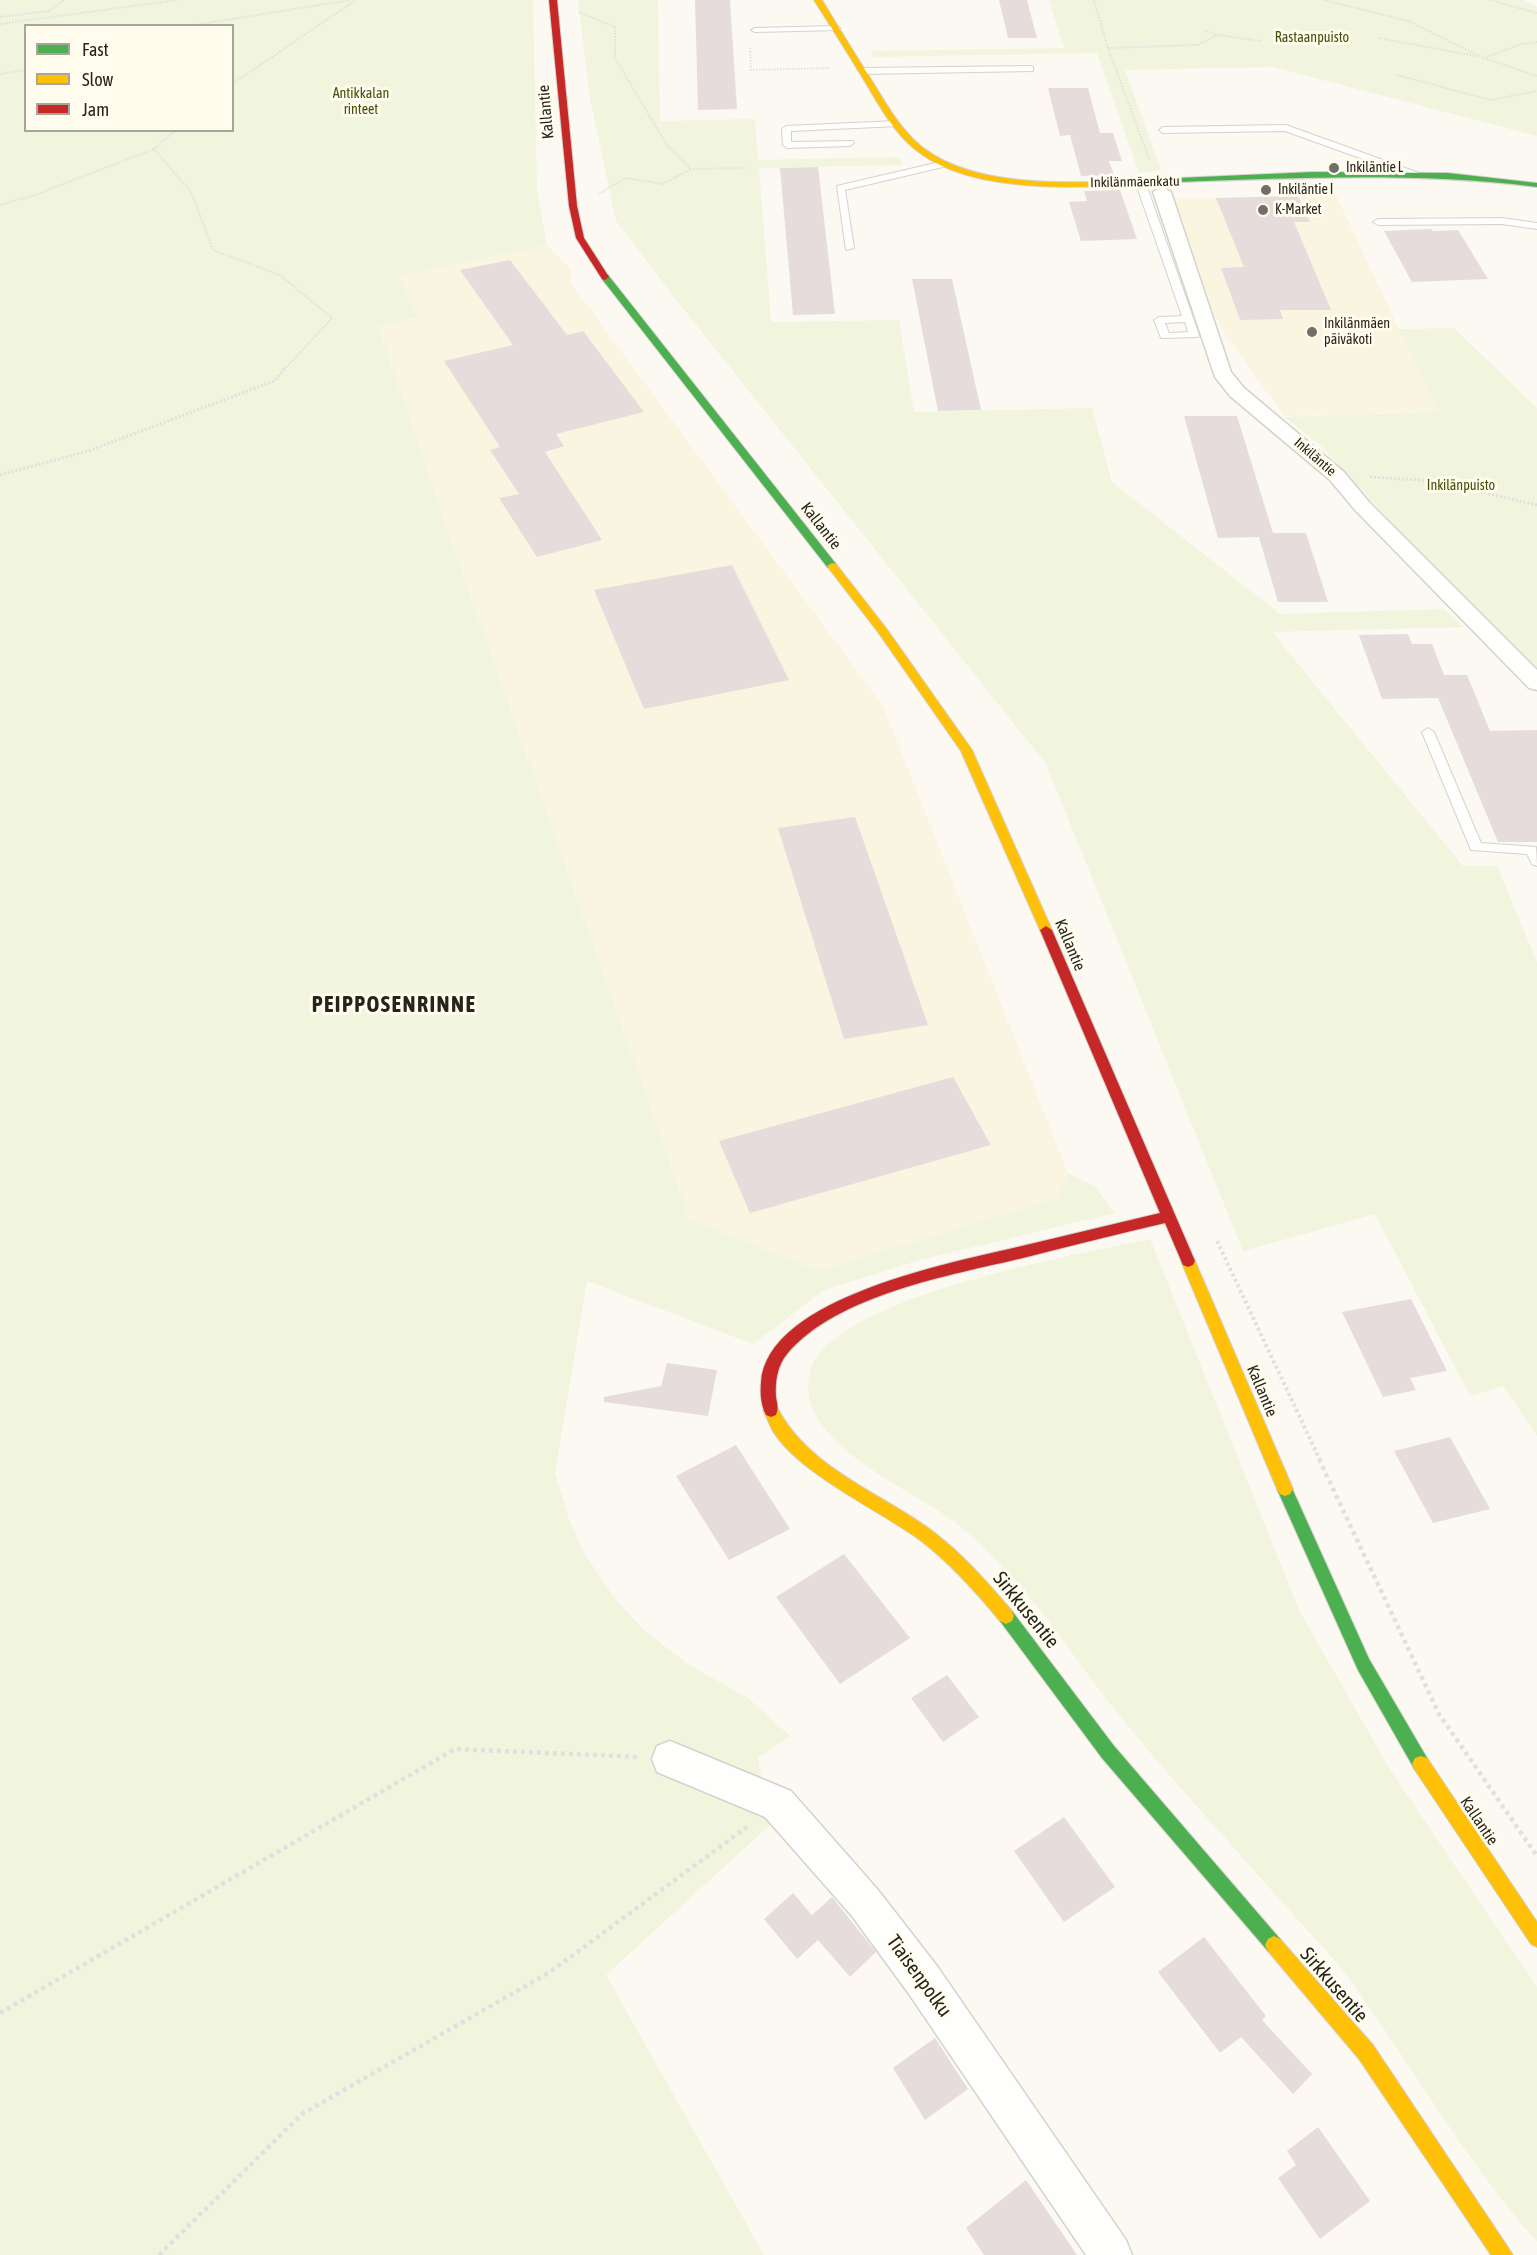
<!DOCTYPE html>
<meta charset="utf-8">
<style>
body{margin:0}
#map{position:relative;width:1537px;height:2255px;overflow:hidden;background:#fbf9f2;font-family:"Asap Condensed",sans-serif}
canvas{display:block}
.legend{position:absolute;left:24px;top:24px;width:210px;height:108px;box-sizing:border-box;background:#fffcee;border:2px solid #a8a69a;margin:0;padding:8px 10px;list-style:none;font-size:18px;color:#26241c}
.legend li{display:flex;align-items:center;gap:12px;height:30px}
.legend b{width:30px;border:2px solid #a8a69a}
</style>
<div id="map">
<canvas width="1537" height="2255"></canvas>
<ul class="legend">
<li><b style="height:8px;background:#4caf50"></b>Fast</li>
<li><b style="height:8px;background:#ffc107"></b>Slow</li>
<li><b style="height:8px;background:#c62828"></b>Jam</li>
</ul>
</div>
<script>
const context = document.querySelector('canvas').getContext('2d');
context.lineJoin = 'round';
function fill(path, color) { context.fillStyle = color; context.fill(path, 'evenodd'); }
function strokePath(path, color, width, dash) { context.strokeStyle = color; context.lineWidth = width; context.lineCap = dash ? 'butt' : 'round'; context.setLineDash(dash || []); context.stroke(path); }
function write(font, color, halo, rows, align = 'center') {
  context.font = font + ' "Asap Condensed",sans-serif'; context.lineWidth = 6; context.setLineDash([]); context.textBaseline = 'middle'; context.strokeStyle = halo; context.fillStyle = color; for (const [text, x, y, turn = 0] of rows) {
    context.save(); context.translate(x, y); context.rotate((+turn || 0) * Math.PI / 180); context.textAlign = isNaN(turn) ? turn : align; if (halo) context.strokeText(text, 0, 0); context.fillText(text, 0, 0); context.restore();
  }
}
const built = new Path2D(`
 M1336,195L1399,329L1440,412L1284,416L1225,334L1178,248L1161,199Z
 M547,245L571,269V283L883,706L1068,1173L1060,1198L819,1271L690,1220L437,501L378,324L417,317L398,276Z`);
const green = new Path2D(`
 M0,0H533L537,191L547,245L398,276L417,317L378,325L437,501L690,1220L819,1271L1059,1198L1068,1173L1094,1186L1115,1213L920,1260L824,1290L753,1344L587,1281L555,1473L570,1522L586,1556L615,1599L646,1632L689,1665L748,1698L790,1736L758,1758L770,1825L606,1975L764,2255H0ZM26,26H232V130H26Z
 M578,0H658L660,121L755,119L758,160L899,157L903,165L759,168L771,322L899,320L914,412L1092,408L1112,482L1280,614L1444,609L1464,627L1272,632L1463,866H1497L1537,962V1436L1504,1386L1470,1396L1375,1214L1243,1251L1046,764L674,297L616,221L590,98Z
 M1049,0H1523L1537,7V136L1273,67L1125,70L1161,170L1139,173L1097,53L874,57L870,51L1064,48Z
 M1454,328L1537,408V678L1320,445L1284,417L1439,412L1399,329Z
 M1150,1239L1299,1610L1389,1768L1537,1987V2242C1466,2162 1413,2067 1350,1980C1333,1956 1310,1934 1290,1911C1233,1846 1173,1782 1119,1715C1086,1675 1059,1632 1026,1593C1005,1567 982,1544 956,1523C913,1489 791,1442 810,1372C831,1296 1078,1255 1150,1239Z`);
const building = new Path2D(`
 M695,0H730L737,109L698,110Z
 M999,0H1027L1037,38H1008Z
 M1048,88H1088L1100,133H1113L1122,161H1109L1114,175L1081,176L1070,135L1060,136Z
 M818,167L835,314L793,315L780,168Z
 M1120,190L1137,239L1081,241L1069,202L1087,201L1084,191Z
 M1298,196L1310,222H1294L1331,310H1280L1283,319L1240,320L1221,268L1244,267L1216,198Z
 M1431,229L1433,231L1458,230L1488,279L1412,282L1384,231Z
 M510,260L567,335L583,331L644,412L556,434L564,446L545,452L602,540L537,557L499,498L519,494L490,450L500,447L444,361L513,345L460,270Z
 M912,279H952L981,410L938,411Z
 M1184,416H1237L1273,533H1306L1328,602H1278L1259,537L1218,538Z
 M732,565L789,680L644,709L594,590Z
 M1408,634L1412,644H1432L1444,675H1467L1490,731L1537,730V842H1498L1438,698L1382,699L1359,635Z
 M855,817L928,1025L844,1039L778,828Z
 M953,1077L991,1145L750,1213L719,1141Z
 M1411,1299L1447,1371L1410,1378L1416,1390L1383,1397L1342,1312Z
 M667,1363L717,1370L708,1416L604,1402V1397L661,1386Z
 M1450,1437L1490,1509L1433,1523L1394,1451Z
 M736,1445L790,1529L729,1560L676,1476Z
 M844,1554L910,1638L840,1684L776,1597Z
 M947,1675L979,1717L943,1742L911,1698Z
 M1064,1817L1115,1887L1064,1922L1014,1851Z
 M793,1893L812,1915L832,1897L876,1952L850,1977L818,1940L797,1959L764,1919Z
 M1204,1937L1266,2016L1262,2020L1312,2074L1293,2094L1241,2037L1220,2053L1158,1972Z
 M935,2038L968,2089L925,2120L893,2068Z
 M1318,2127L1370,2201L1320,2239L1278,2178L1296,2165L1287,2151Z
 M1026,2180L1077,2255H984L966,2228Z`);
const pathFar3 = new Path2D(`
 M1094,0L1108,48L1150,161
 M1324,0L1408,21L1484,58L1537,76
 M1490,0L1537,13
 M579,12L615,27V58L667,145L691,169L745,168
 M0,17L49,11L64,0
 M0,24L177,0
 M188,26L351,0
 M1204,30L1217,35L1262,41
 M1378,38L1476,56
 M750,48L751,70L830,68
 M1108,48L1198,45L1217,35
 M1484,58L1521,44L1537,42
 M0,74L26,70
 M1397,75L1491,100L1537,91
 M232,84L356,0
 M154,149L191,192L213,250L280,275L332,318L285,369
 M598,194L626,178L663,184L691,169
 M0,205L35,195L154,149L176,130`);
const pathFar2 = new Path2D(`
 M0,475L88,451L274,381L286,367
 M1370,477L1436,481L1537,505`);
const pathFar1 = new Path2D(`
 M1217,1241L1320,1460`);
const path = new Path2D(`
 M1319,1459L1439,1714L1537,1856
 M0,2013L455,1749L639,1757
 M159,2255L302,2114L550,1972L747,1827`);
const lane = new Path2D(`
 M836,26L840,28L839,30L755,32L751,30L755,28Z
 M1030,66L1033,67V71L862,74L858,71L862,68Z
 M895,121L898,122V126L791,131V142L853,141L854,143L850,146L787,148L783,145L782,129L786,126Z
 M1286,125L1419,173L1421,175L1413,177L1285,131L1163,133L1159,130L1163,127Z
 M944,161L948,164L947,166L845,190L854,248L846,250L837,186Z
 M1140,178L1145,181L1199,335L1198,337L1161,338L1154,320L1159,317L1182,316L1135,181ZM1185,322L1188,332L1169,333L1165,323Z
 M1502,218L1537,223V229L1502,224L1378,225L1373,222L1378,219Z
 M1428,728L1434,732L1481,843L1536,847L1537,866L1532,864L1527,854L1471,850L1422,732Z`);
const street = new Path2D(`
 M1162,187L1171,192L1231,372L1244,388L1344,472L1369,502L1537,670V690L1529,688L1355,510L1330,480L1230,396L1215,377L1153,192Z
 M670,1741L791,1791L878,1890L937,1966L1126,2240L1132,2255H1086L909,1994L852,1916L765,1817L657,1772L652,1759L657,1746Z`);
const fast = new Path2D(`
 M1313,172L1448,173L1537,183V187C1417,172 1298,178 1178,182L1174,180L1178,178Z
 M602,275H608L836,564V568H828L602,279Z
 M1285,1482L1290,1484L1369,1659L1427,1758L1430,1764L1427,1770L1421,1772L1415,1770L1358,1670L1277,1489L1280,1484Z
 M1006,1608L1012,1611L1114,1746L1280,1939L1283,1945L1280,1951L1274,1954L1268,1951L1102,1758L1000,1621L998,1616L1000,1611Z`);
const slow = new Path2D(`
 M814,0H822C838,27 855,54 872,81C885,102 897,123 914,140C972,197 1103,181 1178,178L1182,180L1178,182C1100,186 965,202 906,141C890,125 879,105 867,85C850,57 832,28 814,0Z
 M832,563L836,564L886,628L972,750L1052,930L1050,933H1042L1040,930L961,751L878,632L827,566Z
 M1188,1255L1193,1257L1195,1261L1293,1489L1290,1494L1285,1496L1280,1494L1277,1489L1181,1261L1183,1257Z
 M771,1403L776,1405C805,1466 879,1492 931,1530C962,1553 987,1582 1012,1611L1014,1616L1012,1621L1006,1624L1000,1621C976,1592 950,1563 920,1540C879,1510 798,1473 773,1431C769,1424 767,1417 763,1410L766,1405Z
 M1421,1756L1427,1758L1537,1922V1947L1531,1944L1415,1770L1412,1764L1415,1758Z
 M1274,1936L1280,1939L1373,2045L1513,2255H1491L1359,2059L1268,1951L1265,1945L1268,1939Z`);
const jam = new Path2D(`
 M549,0H557L577,206L584,238L609,277L605,280L602,279L576,238L569,206Z
 M1046,926L1052,930L1195,1261L1193,1265L1188,1267L1183,1265L1165,1223C1117,1234 1070,1246 1023,1258C951,1275 836,1295 787,1354C777,1366 775,1382 776,1397C777,1404 779,1408 776,1415L771,1417L766,1415C761,1405 760,1394 761,1383C766,1297 955,1262 1022,1246C1068,1235 1114,1224 1160,1213L1040,930Z`);
const markers = [
 [1334,168,6,"#716f67"],
 [1266,190,6,"#716f67"],
 [1263,210,6,"#716f67"],
 [1312,332,6,"#716f67"]
];
const farParknames = [
 ["Rastaanpuisto",1312,38],
 ["Antikkalan",361,94],
 ["rinteet",361,110],
 ["Inkilänpuisto",1461,486]
];
const farPoinames = [
 ["Inkiläntie L",1346,168],
 ["Inkiläntie I",1278,190],
 ["K-Market",1275,210],
 ["Inkilänmäen",1324,324],
 ["päiväkoti",1324,340]
];
const farStreetnames = [
 ["Inkilänmäenkatu",1135,182,-1],
 ["Inkiläntie",1315,457,41]
];
const streetNames = [
 ["Kallantie",546,112,-95],
 ["Kallantie",821,526,52],
 ["Kallantie",1070,945,67],
 ["Kallantie",1262,1391,67],
 ["Kallantie",1479,1821,56]
];
const nearStreetnames = [
 ["Sirkkusentie",1026,1610,51],
 ["Tiaisenpolku",919,1976,54],
 ["Sirkkusentie",1334,1985,49]
];
const districtNames = [
 ["PEIPPOSENRINNE",394,1005]
];
fill(built, '#f9f5e1');
fill(green, '#f1f5dd');
fill(building, '#e6dcdc');
strokePath(lane, '#d4d2cc', 2);
strokePath(street, '#d4d2cc', 3);
strokePath(fast, '#d4d2cc', 2);
strokePath(slow, '#d4d2cc', 2);
strokePath(jam, '#d4d2cc', 2);
strokePath(pathFar3, '#e0e0de', 2, [1.5, 1.5]);
strokePath(pathFar2, '#e0e0de', 3, [2, 2]);
strokePath(pathFar1, '#e0e0de', 4, [3, 3]);
strokePath(path, '#e0e0de', 4.5, [4, 4]);
fill(lane, '#fefefd');
fill(street, '#fefefd');
fill(fast, '#4caf50');
fill(slow, '#ffc107');
fill(jam, '#c62828');
for (const [x, y, r, color] of markers) { const dot = new Path2D(); dot.arc(x, y, r, 0, 2 * Math.PI); context.fillStyle = color; context.fill(dot); strokePath(dot, '#fffcee', 2); }
write('14px', '#44500a', '#fffcee', farParknames);
write('14px', '#26241c', '#fffcee', farPoinames, 'left');
write('14px', '#26241c', '#fffcee', farStreetnames);
write('16px', '#26241c', '#fffcee', streetNames);
write('20px', '#26241c', '#fffcee', nearStreetnames);
context.letterSpacing = '1.5px';
write('bold 22px', '#26241c', '#fffcee', districtNames);
context.letterSpacing = '0px';
</script>
